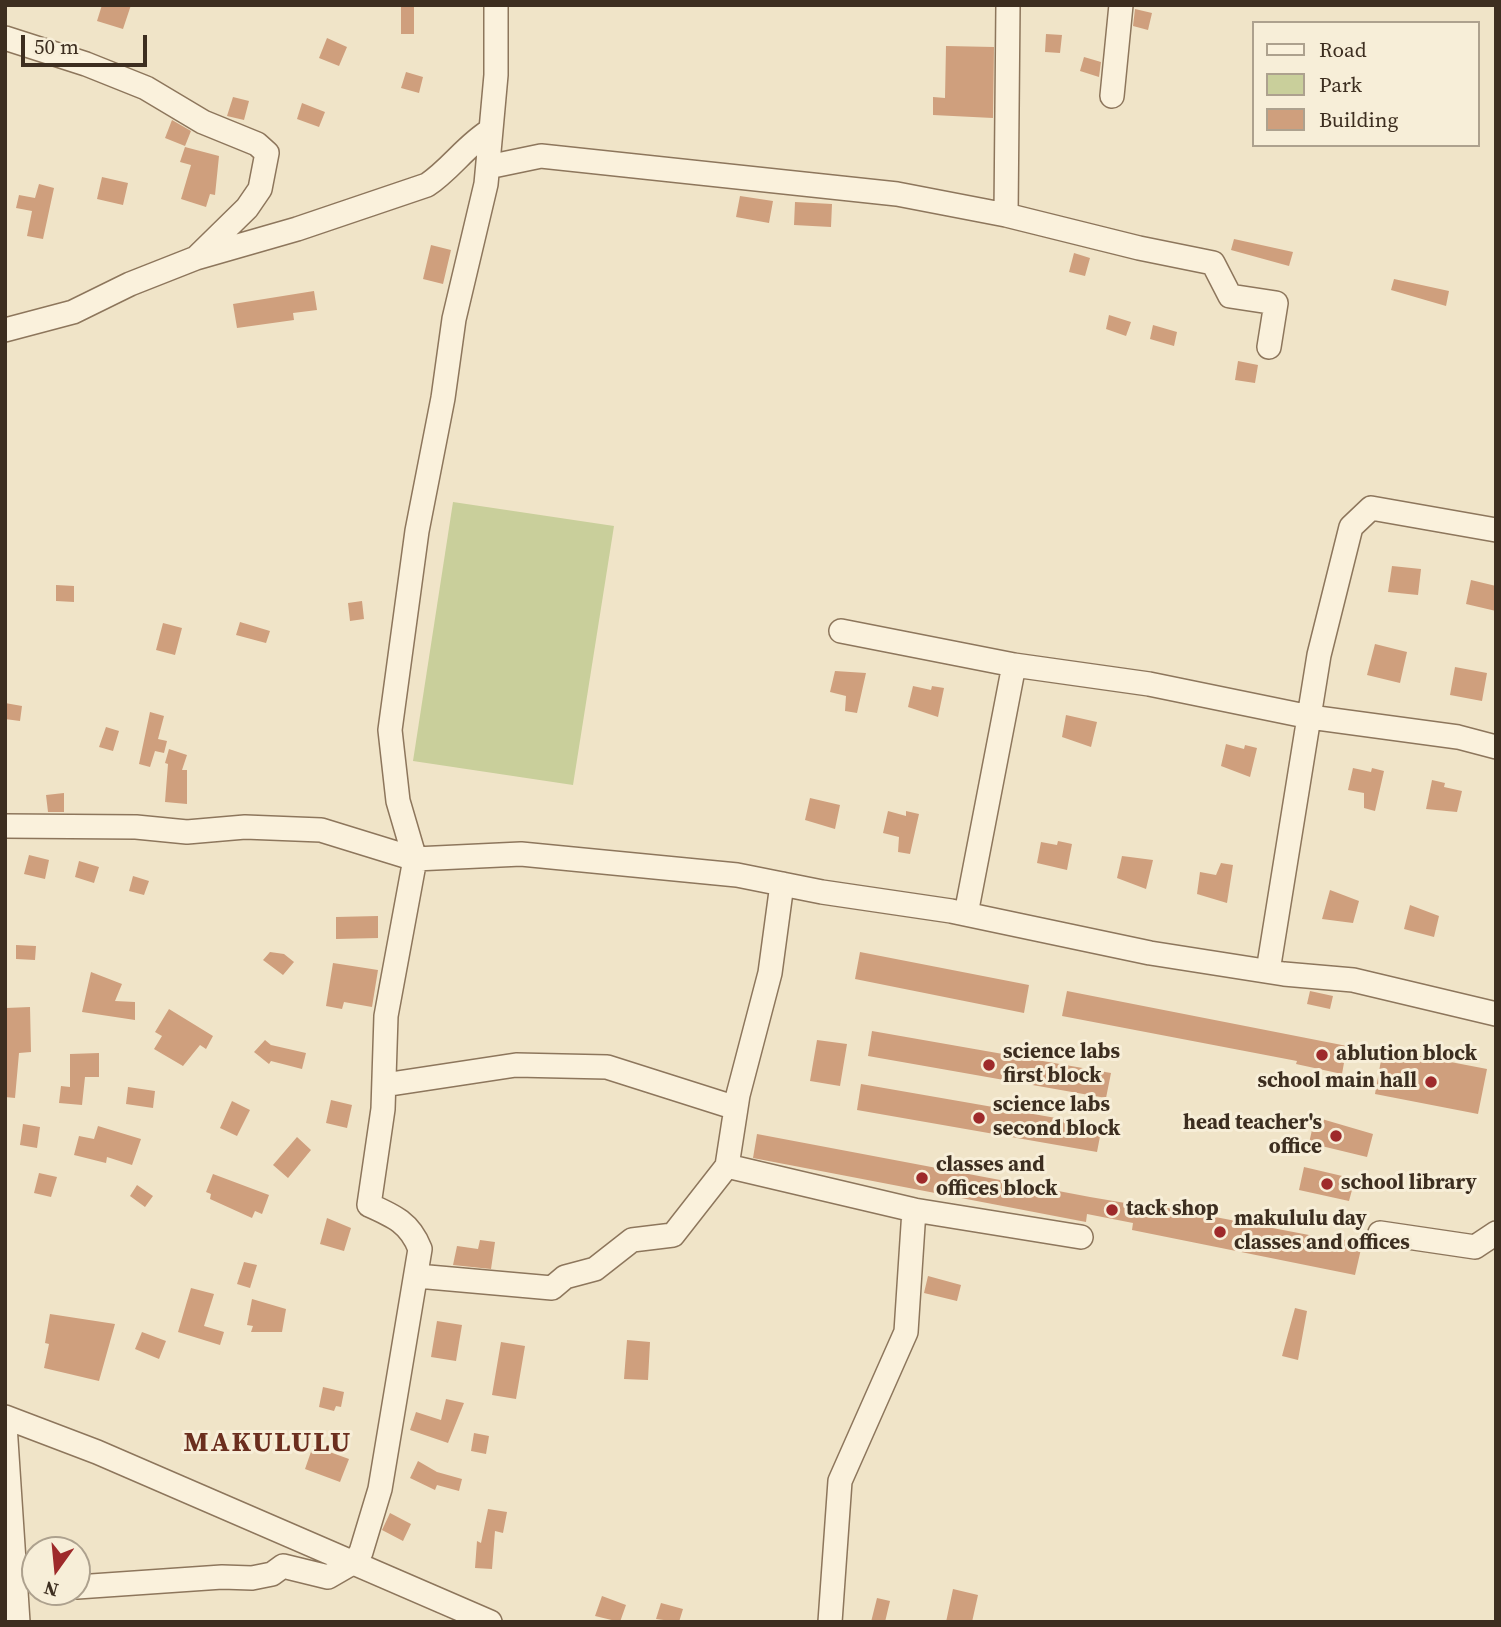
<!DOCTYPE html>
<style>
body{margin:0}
#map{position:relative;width:1501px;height:1627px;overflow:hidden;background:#f0e4c8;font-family:"Source Serif 4",serif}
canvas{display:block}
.frame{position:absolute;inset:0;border:7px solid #3d2e20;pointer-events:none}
.legend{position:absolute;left:1252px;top:21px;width:228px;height:126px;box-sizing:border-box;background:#f7eed8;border:2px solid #ada18e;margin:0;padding:9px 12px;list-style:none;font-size:21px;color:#3d2e20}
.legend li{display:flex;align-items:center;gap:14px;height:35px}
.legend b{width:35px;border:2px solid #ada18e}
.north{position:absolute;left:21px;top:1536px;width:70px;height:70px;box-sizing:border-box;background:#f7eed8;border:2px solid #ada18e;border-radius:50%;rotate:195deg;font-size:19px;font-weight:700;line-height:28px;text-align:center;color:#3d2e20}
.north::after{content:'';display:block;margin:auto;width:24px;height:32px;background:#9e2a2b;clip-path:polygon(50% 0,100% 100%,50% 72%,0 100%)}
.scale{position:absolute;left:21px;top:35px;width:126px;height:32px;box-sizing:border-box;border:4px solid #3d2e20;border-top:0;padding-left:9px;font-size:21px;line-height:24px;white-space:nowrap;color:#3d2e20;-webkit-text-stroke:5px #f7eed8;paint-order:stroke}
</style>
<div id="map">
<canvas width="1501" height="1627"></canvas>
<div class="frame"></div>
<ul class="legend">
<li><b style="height:9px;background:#faf1dc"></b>Road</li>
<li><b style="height:19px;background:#c9cf9b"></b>Park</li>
<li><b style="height:19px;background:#cf9f7d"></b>Building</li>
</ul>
<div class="north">N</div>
<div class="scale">50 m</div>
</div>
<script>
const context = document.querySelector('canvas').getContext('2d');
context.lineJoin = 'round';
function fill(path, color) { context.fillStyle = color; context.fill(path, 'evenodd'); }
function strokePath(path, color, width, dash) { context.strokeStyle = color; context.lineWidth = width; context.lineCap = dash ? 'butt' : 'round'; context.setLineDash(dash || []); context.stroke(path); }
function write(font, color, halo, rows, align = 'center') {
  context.font = font + ' "Source Serif 4",serif'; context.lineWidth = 6; context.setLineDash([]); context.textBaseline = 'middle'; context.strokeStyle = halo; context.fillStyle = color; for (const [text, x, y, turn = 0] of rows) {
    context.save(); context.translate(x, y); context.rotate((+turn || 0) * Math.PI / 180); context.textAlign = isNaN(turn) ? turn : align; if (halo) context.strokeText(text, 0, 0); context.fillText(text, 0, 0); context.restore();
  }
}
const green = new Path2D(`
 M453,502L614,526L573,785L413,761Z`);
const building = new Path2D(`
 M102,5H131L123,29L97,21Z
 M401,5H414V34H401Z
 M1135,9L1152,13L1148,30L1133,26Z
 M1046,34L1062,35L1060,53L1045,52Z
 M327,38L347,47L339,66L319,58Z
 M946,46L994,47L993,118L933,115V97L945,98Z
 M1084,57L1101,62L1099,77L1080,71Z
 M406,72L423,77L419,93L401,88Z
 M233,97L249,101L244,120L227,116Z
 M302,103L325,112L319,127L297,119Z
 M172,120L191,131L185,146L165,138Z
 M185,147L219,156L215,195L210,194L206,207L181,199L191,165L180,162Z
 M102,177L128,183L123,205L97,199Z
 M39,184L54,188L43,239L27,236L32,211L16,208L19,195L35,198Z
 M740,196L773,201L769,223L736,217Z
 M795,202L832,204L831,227L794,225Z
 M1234,239L1293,252L1289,266L1231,250Z
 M431,245L451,250L443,284L423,279Z
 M1074,253L1090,258L1085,276L1069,272Z
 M1394,279L1449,291L1446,306L1391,290Z
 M314,291L317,310L293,313L294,320L237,328L233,304Z
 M1109,315L1131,322L1126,336L1106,329Z
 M1153,325L1177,332L1174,346L1150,339Z
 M1238,361L1258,365L1255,383L1235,380Z
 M1392,566L1421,569L1418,595L1388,592Z
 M1471,580L1496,586V611L1466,604Z
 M56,585L74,586V602L56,601Z
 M362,601L364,619L350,621L348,603Z
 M240,622L270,631L266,643L236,635Z
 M163,623L182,628L175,655L156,650Z
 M1375,644L1407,652L1400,683L1367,675Z
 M1455,667L1487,673L1482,701L1450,695Z
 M835,671L866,673L857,713L845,711L846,696L830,692Z
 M913,686L931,690L932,686L944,688L938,717L908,707Z
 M5,703L22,706L20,721L5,719Z
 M150,712L164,716L158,739L167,741L164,753L155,751L150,767L139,764Z
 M1066,715L1097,722L1091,747L1062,737Z
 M106,727L119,731L113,751L99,747Z
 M1226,744L1244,749L1245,745L1257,748L1250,777L1221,766Z
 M169,749L187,755L182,770H187V804L165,802L168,764L165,763Z
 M1353,768L1371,772L1372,768L1384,771L1375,811L1364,808V793L1348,790Z
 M1432,780L1445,783L1444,787L1462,791L1457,812L1426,809Z
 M64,793V812H48L46,795Z
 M810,798L840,805L835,829L805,820Z
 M888,811L906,816V811L919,814L910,854L898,852L899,837L883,833Z
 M1058,841L1072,844L1067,870L1037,863L1041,842L1057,845Z
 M29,855L49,860L45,879L24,874Z
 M1122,856L1153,860L1146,889L1117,878Z
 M79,861L99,867L94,883L75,877Z
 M1221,863L1233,865L1227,903L1197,894L1200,872L1216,875Z
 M133,876L149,881L144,895L129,891Z
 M1330,890L1359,901L1353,923L1322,919Z
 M1410,905L1439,916L1434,937L1404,929Z
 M378,916V938L336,939V917Z
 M16,945L36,946L35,960L16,959Z
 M270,952L284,954L294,962L283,975L263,960Z
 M860,952L1029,985L1024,1013L855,979Z
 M333,963L378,970L372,1007L344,1002L342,1009L326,1006Z
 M91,972L122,984L115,1001L135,1002V1020L82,1012Z
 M1067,991L1347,1046L1342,1074L1296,1064L1297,1061L1062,1016Z
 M1310,991L1333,996L1330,1009L1307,1004Z
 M30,1007L31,1052L19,1053L15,1098L5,1097L6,1008Z
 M169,1009L213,1036L206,1049L200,1045L183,1066L154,1049L162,1036L155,1032Z
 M872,1031L1111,1073L1106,1098L868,1056Z
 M265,1040L271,1045L306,1053L302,1069L271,1061L269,1064L254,1052Z
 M817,1040L847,1044L840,1086L810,1081Z
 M1383,1049L1487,1069L1478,1114L1375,1094Z
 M99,1053V1077H85L82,1105L59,1103L61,1086L70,1087V1054Z
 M861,1084L1102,1126L1097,1152L857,1110Z
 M128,1087L155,1091L153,1108L126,1104Z
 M331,1100L352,1105L347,1128L326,1123Z
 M232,1101L250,1110L237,1136L220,1128Z
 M1315,1117L1373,1134L1367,1157L1309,1143Z
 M23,1124L40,1127L37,1148L20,1145Z
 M98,1126L141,1139L132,1165L107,1157L106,1163L74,1155L79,1136L94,1139Z
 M757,1134L1090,1197L1137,1205V1202L1309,1235L1333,1243L1334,1237L1349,1241L1347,1246L1361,1249L1355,1275L1132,1230L1133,1223L1087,1214L1086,1222L753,1158Z
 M297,1137L311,1150L288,1178L273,1165Z
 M1304,1167L1355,1179L1349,1201L1299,1190Z
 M39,1173L57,1177L51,1197L34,1193Z
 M213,1174L269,1195L262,1214L255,1211L252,1218L210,1199L211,1194L206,1192Z
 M137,1185L153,1196L145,1207L130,1196Z
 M327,1218L351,1228L344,1251L320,1244Z
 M480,1240L495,1242L491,1269L453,1265L457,1246L478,1249Z
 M244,1262L257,1265L250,1288L237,1284Z
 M928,1276L961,1285L957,1301L924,1293Z
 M191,1288L214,1294L204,1326L224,1332L220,1345L178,1332Z
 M252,1299L286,1309L282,1332H251L253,1326L247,1325Z
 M1295,1308L1307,1311L1298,1360L1282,1356Z
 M50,1314L115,1324L99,1381L44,1368L49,1344L45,1343Z
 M437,1321L462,1325L456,1361L431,1357Z
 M142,1332L166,1341L159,1359L135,1349Z
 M627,1340L650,1342L648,1380L624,1379Z
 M501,1342L525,1346L516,1399L492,1395Z
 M323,1387L344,1392L341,1407L336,1406L334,1411L319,1407Z
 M446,1399L464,1403L448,1443L410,1430L416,1412L441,1420Z
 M474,1433L489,1436L486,1454L471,1451Z
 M313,1446L349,1459L340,1482L305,1469Z
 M418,1461L437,1472L462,1479L459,1491L437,1485L435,1490L410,1478Z
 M488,1509L507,1512L503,1533L495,1531L492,1569L475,1568L477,1541L481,1543Z
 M390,1513L411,1524L403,1541L382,1530Z
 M953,1589L978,1595L972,1622H946Z
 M602,1596L626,1605L620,1622L595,1616Z
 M877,1598L890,1601L885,1622H871Z
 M661,1603L683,1609L679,1622L656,1619Z`);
const minor = new Path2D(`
 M5,38L86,64L146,88L203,122L257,144L267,153L260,189L247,208L196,258
 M1112,96L1121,5
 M488,167L541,156L897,194L1006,215L1139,248L1213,263L1230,296L1276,303L1269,347
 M1006,215L1008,5
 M5,330L73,312L130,284L196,258L297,229L427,185C451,169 466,145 491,130L496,75V5
 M841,631L1014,665
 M5,826L136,827L187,832L245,827L321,830L415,859L521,854L737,875L822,892L951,911L1150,953L1284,974L1353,980L1496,1014
 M966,914L1014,665L1149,684L1310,717L1458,737L1496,747
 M1268,971L1319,655L1351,527L1371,508L1496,530
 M384,1085L516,1065L607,1067L736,1108
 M727,1166L738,1095L770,973L782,884
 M1380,1233L1475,1247L1496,1233
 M417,1276L552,1288L565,1277L595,1269L632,1240L673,1235L727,1166L914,1210
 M5,1417L97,1452L490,1622
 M5,1425L18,1622
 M77,1587L222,1577L252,1578L272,1574L283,1566L328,1577L354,1562L361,1552L380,1489L420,1249C410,1223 394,1216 369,1205L383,1109L386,1016L415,859L398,801L390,730L417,531L443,398L454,319L486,184L491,130
 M830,1622L840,1481L906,1332L914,1210L1081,1237`);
const markers = [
 [1322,1055,7,"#9e2a2b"],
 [989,1065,7,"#9e2a2b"],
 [1431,1082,7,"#9e2a2b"],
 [979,1118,7,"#9e2a2b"],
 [1336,1136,7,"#9e2a2b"],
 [922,1178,7,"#9e2a2b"],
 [1327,1184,7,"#9e2a2b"],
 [1112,1210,7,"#9e2a2b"],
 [1220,1232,7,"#9e2a2b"]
];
const poiNames = [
 ["science labs",1003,1053],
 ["first block",1003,1077],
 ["ablution block",1336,1055],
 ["school main hall",1417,1082,"right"],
 ["science labs",993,1106],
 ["second block",993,1130],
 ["head teacher's",1322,1124,"right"],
 ["office",1322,1148,"right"],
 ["classes and",936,1166],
 ["offices block",936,1190],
 ["school library",1341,1184],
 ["tack shop",1126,1210],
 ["makululu day",1234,1220],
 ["classes and offices",1234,1244]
];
const districtNames = [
 ["MAKULULU",268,1444]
];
fill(green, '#c9cf9b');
fill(building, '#cf9f7d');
strokePath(minor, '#8d765c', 26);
strokePath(minor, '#faf1dc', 23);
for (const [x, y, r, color] of markers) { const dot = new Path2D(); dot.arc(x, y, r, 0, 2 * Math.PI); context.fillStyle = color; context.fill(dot); strokePath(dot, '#f7eed8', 2.5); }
write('bold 21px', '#3d2e20', '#f7eed8', poiNames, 'left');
context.letterSpacing = '2px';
write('bold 28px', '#6b2e1e', '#f7eed8', districtNames);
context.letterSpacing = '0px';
</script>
